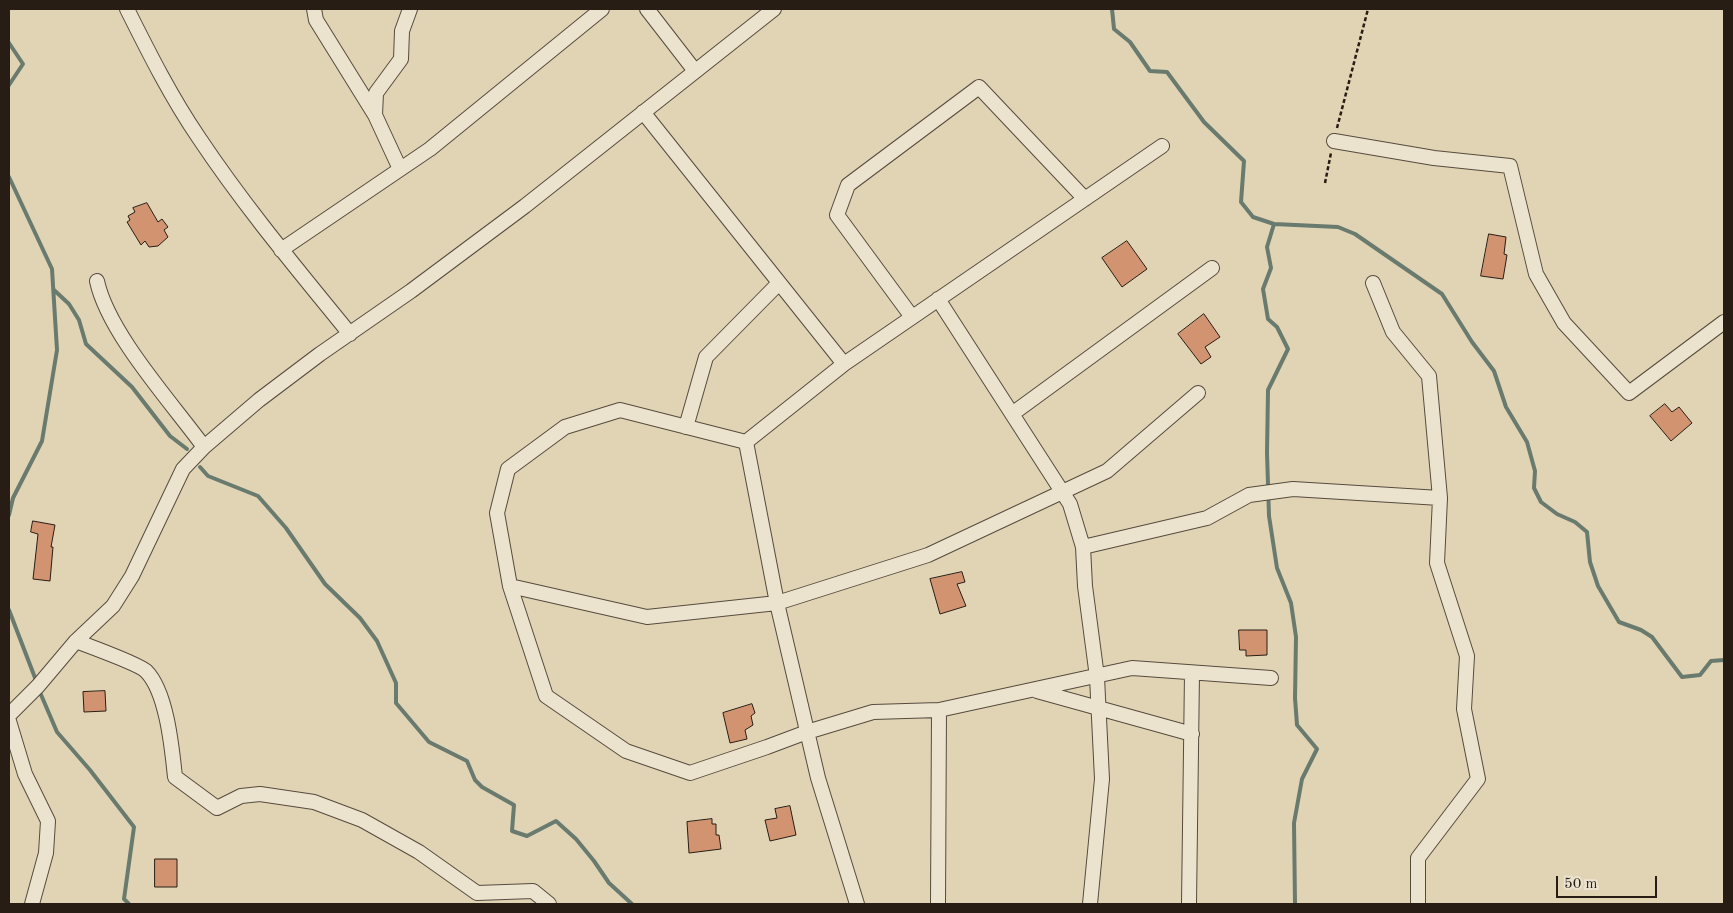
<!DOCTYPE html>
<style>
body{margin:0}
#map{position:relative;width:1733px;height:913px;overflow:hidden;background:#e1d4b5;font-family:"Old Standard TT",serif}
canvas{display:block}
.frame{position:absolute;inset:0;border:10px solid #281d15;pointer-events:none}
.scale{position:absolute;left:1556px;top:876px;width:101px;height:22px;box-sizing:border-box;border:2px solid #281d15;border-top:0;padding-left:6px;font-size:15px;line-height:18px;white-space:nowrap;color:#281d15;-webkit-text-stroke:4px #ece3cf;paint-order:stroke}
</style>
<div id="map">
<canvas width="1733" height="913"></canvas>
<div class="frame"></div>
<div class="scale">50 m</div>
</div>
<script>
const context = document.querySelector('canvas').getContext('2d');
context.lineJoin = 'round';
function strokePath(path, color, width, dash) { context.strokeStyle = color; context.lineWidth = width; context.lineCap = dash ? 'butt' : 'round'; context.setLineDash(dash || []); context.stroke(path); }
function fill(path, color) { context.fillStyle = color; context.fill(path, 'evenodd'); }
const stream = new Path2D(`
 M1112,9L1114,29L1130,42L1150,71L1167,72L1204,122L1244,161L1241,202L1253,217L1274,224L1338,227L1355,234L1442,294L1472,342L1494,371L1506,407L1527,442L1535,471L1534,488L1541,502L1557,514L1575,522L1587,532L1590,562L1598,586L1619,622L1641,630L1652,637L1682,677L1700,675L1711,661L1724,660
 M9,43L23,64L9,85
 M9,177L52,269L57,350L42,441L13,498L9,515
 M1274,224L1267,247L1271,268L1263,289L1268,319L1277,327L1288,349L1268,390L1267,453L1269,516L1277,568L1291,603L1296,637L1295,698L1297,725L1317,749L1302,779L1294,823L1295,904
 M54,290L69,304L79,320L86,344L132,387L170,436L187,449
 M200,467L208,476L258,496L286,528L325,584L360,618L377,641L396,683V703L429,742L467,761L475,780L482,787L514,805L512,831L527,836L556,821L576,839L594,861L609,883L632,904
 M9,610L37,683
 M39,690L57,732L90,770L134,827L124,899L129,904`);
const building = new Path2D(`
 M147,203L158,222L162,219L168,227L164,230L168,237L158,246L149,247L145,241L141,245L127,222L130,220L128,216L135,212L133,208Z
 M1489,234L1506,237L1504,254L1507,255L1503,279L1481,276Z
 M1127,241L1147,269L1122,287L1102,258Z
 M1204,314L1220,337L1205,347L1211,357L1201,364L1178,334Z
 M1665,404L1672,412L1679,407L1692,423L1671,441L1650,416Z
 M33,521L55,525L51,547H53L50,581L33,579L38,534L31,532Z
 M962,572L965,582L957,584L966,606L940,614L930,579Z
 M1239,630H1267V655L1246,656V650H1240Z
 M105,691L106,711L84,712L83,692Z
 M752,704L755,713L751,716L753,725L745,730L747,739L730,743L723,713Z
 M790,806L796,835L770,841L765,820L777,818L775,809Z
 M712,819V824H716V835H719L721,849L689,853L687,822Z
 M155,859H177V887H155Z`);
const path = new Path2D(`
 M1337,128L1368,9
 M1325,183L1331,153`);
const street = new Path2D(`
 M127,9C149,53 171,97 199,138C245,207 298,270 350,334
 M314,9L316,20L375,115
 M647,9L695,71
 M643,112L844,364
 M1334,141L1434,158L1510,166L1536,274L1564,323L1629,393L1724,322
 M400,169L375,115L376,93L401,59L402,31L410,9
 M281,250L430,149L602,9
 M97,281C108,333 172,403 204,447
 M1373,283L1393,332L1429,376L1440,498L1437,563L1467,656L1464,709L1478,779L1418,858V904
 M938,299L1070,504L1083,547L1085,586L1097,677L1102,779L1090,904
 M912,317L837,215L848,185L979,87L1085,199
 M1012,414L1212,268
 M686,427L706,357L779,283
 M746,442L620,410L565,427L508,469L497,513L510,586L546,696L626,751L690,773L767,747L807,732L873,712L939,710L1132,668L1271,678
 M1083,547L1207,518L1249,495L1293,489L1440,498
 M510,586L647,617L777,603L928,555L1107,471L1198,393
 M76,641C89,646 139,664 146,671C167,692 172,749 175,777L217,808L241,796L260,794L314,802L362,820L419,852L477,893L533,891L549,904
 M1037,691L1192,734
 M9,715L38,686L76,641L113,606L132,576L183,469L204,447L259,400L320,354L411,291L525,206L774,9
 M9,721L25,774L48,821L46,853L32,904
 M857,904L818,778L777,603L746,442L844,364L1162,146
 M938,904L939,710
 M1189,904L1192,673`);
strokePath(stream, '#697a6e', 4);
fill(building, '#d19370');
strokePath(building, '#281d15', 1);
strokePath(street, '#564b3d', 16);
strokePath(path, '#281d15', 2.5, [4, 2.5]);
strokePath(street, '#ece3cf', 14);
</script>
